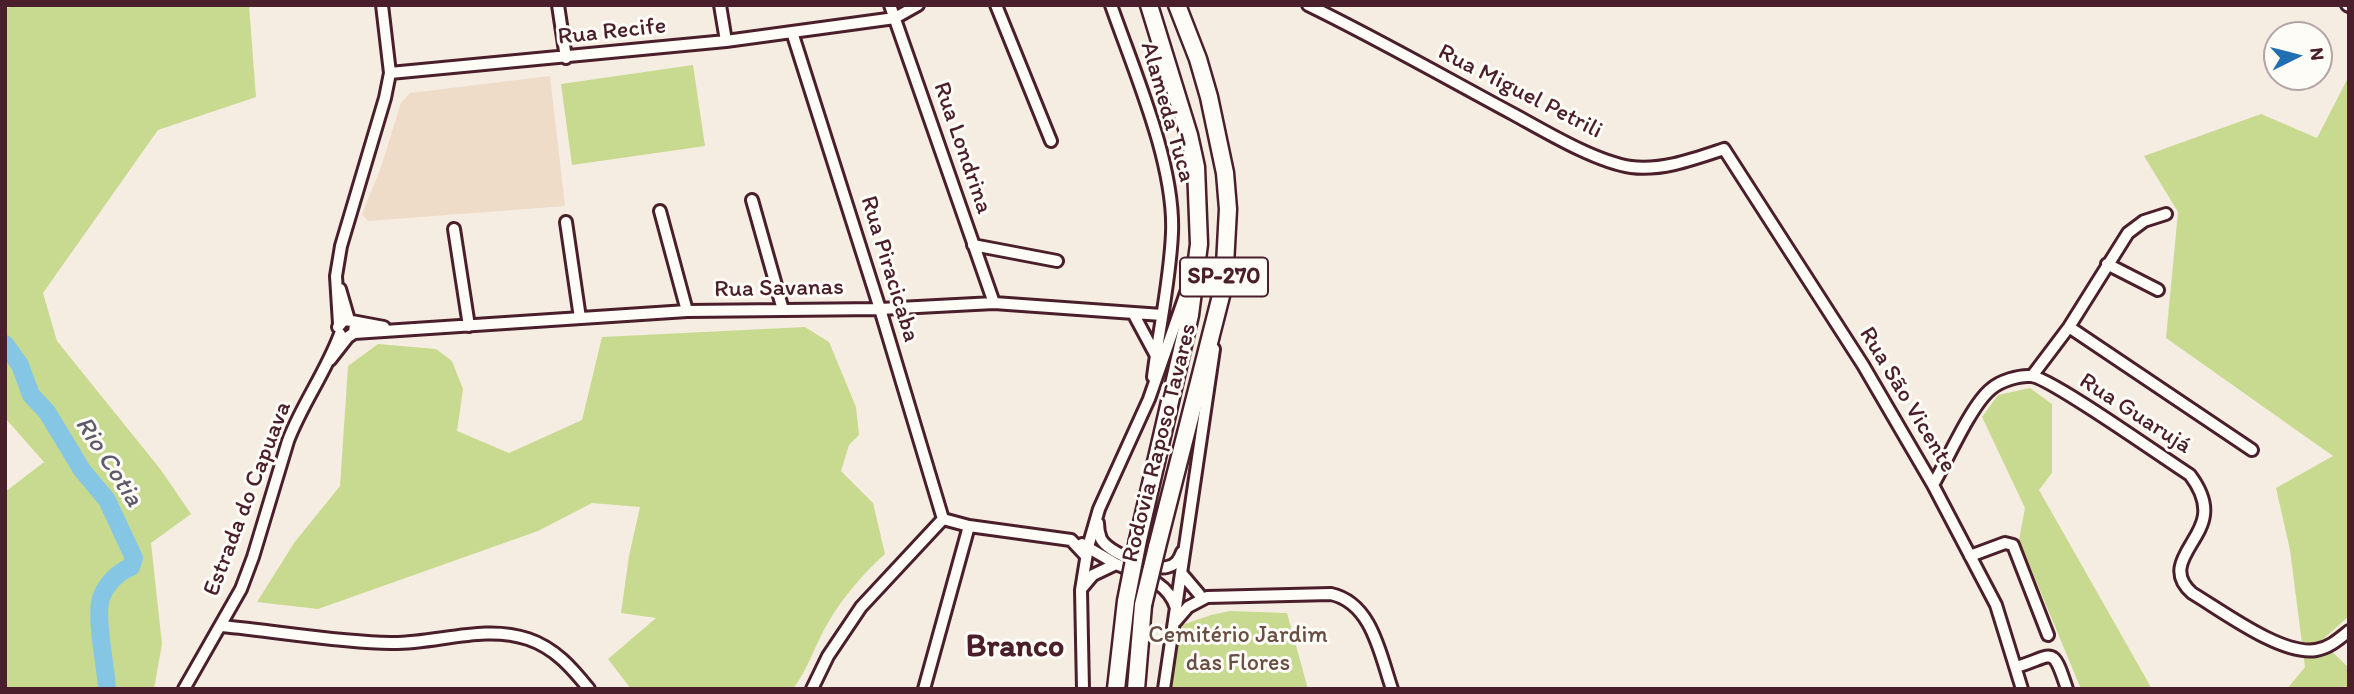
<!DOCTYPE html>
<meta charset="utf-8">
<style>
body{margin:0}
#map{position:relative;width:2354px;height:694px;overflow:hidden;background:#f6ede2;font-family:Itim,sans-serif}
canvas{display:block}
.frame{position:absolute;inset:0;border:7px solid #4a1f2b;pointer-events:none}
.north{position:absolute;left:2263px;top:21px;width:70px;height:70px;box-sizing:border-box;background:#fdfcf7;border:2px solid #b5a4a5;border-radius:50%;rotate:84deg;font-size:19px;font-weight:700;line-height:28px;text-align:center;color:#4a1f2b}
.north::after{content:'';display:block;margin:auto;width:24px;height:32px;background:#1f6fb2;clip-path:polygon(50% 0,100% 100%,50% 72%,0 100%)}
</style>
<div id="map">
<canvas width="2354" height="694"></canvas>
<div class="frame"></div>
<div class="north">N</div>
</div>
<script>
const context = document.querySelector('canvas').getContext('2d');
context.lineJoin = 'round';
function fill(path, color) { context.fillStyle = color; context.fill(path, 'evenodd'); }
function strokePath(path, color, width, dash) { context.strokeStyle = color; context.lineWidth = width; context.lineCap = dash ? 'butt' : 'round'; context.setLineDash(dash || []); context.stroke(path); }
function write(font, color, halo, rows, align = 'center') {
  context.font = font + ' Itim,sans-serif'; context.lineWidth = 6; context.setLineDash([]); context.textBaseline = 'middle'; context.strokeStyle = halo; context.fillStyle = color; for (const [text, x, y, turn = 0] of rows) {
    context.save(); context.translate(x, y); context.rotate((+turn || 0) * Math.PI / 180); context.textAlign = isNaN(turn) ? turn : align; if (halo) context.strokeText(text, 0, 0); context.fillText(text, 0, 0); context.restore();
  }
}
const built = new Path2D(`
 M550,76L565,206L368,221L362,214L380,170L401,103L410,93Z`);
const green = new Path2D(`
 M14,5H249L256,97L158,130L43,293L57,341L161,470L191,514L151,543L162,644L154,689H5V492L44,462L5,418V9Z
 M693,65L705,146L572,165L561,84Z
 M2349,76V616L2321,641L2349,668V689H2287L2305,667L2290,550L2276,488L2333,456L2166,338L2178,212L2144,156L2261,114L2317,138Z
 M805,327L829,342L856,407L859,435L849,445L841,471L873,503L885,554C864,573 843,597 829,621C815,644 809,668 793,689H631L608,659L656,618L621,613L629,556L640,507L592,503L538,531L318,609L257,602L294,543L340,486L348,366L378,344L436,349L452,361L463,389L457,431L509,453L582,420L602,337Z
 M2030,388L2052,404V473L2039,490L2152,689H2081L2019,540L2025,508L1982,417L1998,395Z
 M1230,611L1287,613L1308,689H1168L1179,626L1211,615Z`);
const river = new Path2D(`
 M5,344L20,365L31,395L47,412L82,470L107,500L134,558L131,567C118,572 106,584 101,598C95,618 106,667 107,689`);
const minor = new Path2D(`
 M558,5L566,58
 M720,5L726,41
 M890,5L994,303
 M996,5L1051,141
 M1111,5C1134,71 1175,164 1172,233C1170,281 1159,329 1153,377
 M1308,5C1378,39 1446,78 1515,115C1546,132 1596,162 1631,167C1662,171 1694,159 1724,149L1863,365L1933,485L1996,605L2022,689
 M2347,5L2349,6
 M792,32L880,309L943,519
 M390,73L726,41L895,18L918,5
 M752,200L783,310
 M660,211L687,311
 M566,222L580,318
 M454,229L469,326
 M973,245L1057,261
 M2107,264L2158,290
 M340,289L349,320
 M1133,313L1155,354
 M352,321L384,327
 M339,324L336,276L341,246L385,98L390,73L382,5
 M338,327L344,320L352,321L355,324L354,333
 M2069,327L2252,450
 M330,360L348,337L354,333L687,311L880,309L994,303L1162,315
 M2032,376L2069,327L2128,233L2144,221L2166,214
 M1933,485C1947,461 1971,405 1991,389C2000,381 2019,375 2031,376C2050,377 2166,460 2190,475C2199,487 2206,500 2204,515C2201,543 2161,566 2192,593C2222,611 2282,656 2316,650C2329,648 2339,639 2349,631
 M943,519L969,526L1071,540L1086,556
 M1098,523C1098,528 1099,534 1101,539C1109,553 1152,570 1167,567C1176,565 1179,560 1182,552
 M1082,544L1116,564
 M1970,556L2005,543L2013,545L2048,635
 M1182,574L1199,594
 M1082,588L1093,575L1116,564C1139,574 1168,581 1176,608
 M1176,621L1188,607L1207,597L1331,594C1372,603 1380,654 1392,689
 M221,626C277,631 334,642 391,643C436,644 484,624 528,639C555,648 572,668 589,689
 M2016,667C2054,656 2052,643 2067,689
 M184,689L241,589L253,557L288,441C302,404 326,372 340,334
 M812,689L828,656L861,607L943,519
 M924,689L969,526
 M1083,689L1081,590L1088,547L1099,509L1149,399L1187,290
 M1164,689L1214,349`);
const highway = new Path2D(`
 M1138,540L1190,315L1199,244L1196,167L1189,135L1149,5
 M1157,547L1224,284L1228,209L1225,173L1209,97L1198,59L1177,5
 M1116,689L1126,601
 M1136,689L1143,605`);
const highwayBridge = new Path2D(`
 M1126,601L1138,540
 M1143,605L1157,547`);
const shields = [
 [1224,277,88]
];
const shieldNames = [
 ["SP-270",1224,277]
];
const streetNames = [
 ["Rua Recife",612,32,-6],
 ["Rua Miguel Petrili",1520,92,27],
 ["Alameda Tuca",1167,112,74],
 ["Rua Londrina",962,148,71],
 ["Rua Piracicaba",889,269,73],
 ["Rua Savanas",779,289,-1],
 ["Rua São Vicente",1907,400,59],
 ["Rua Guarujá",2135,414,33],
 ["Rodovia Raposo Tavares",1160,443,-76],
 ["Estrada do Capuava",248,499,-69]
];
const parkNames = [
 ["Cemitério Jardim",1238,636],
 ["das Flores",1238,664]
];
const waterNames = [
 ["Rio Cotia",108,462,57]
];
const districtNames = [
 ["Branco",1015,648]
];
fill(built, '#eedbc8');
fill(green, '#c8da8f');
strokePath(river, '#85c6e5', 18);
strokePath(minor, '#4a1f2b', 16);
strokePath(highway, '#4a1f2b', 21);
strokePath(minor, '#fdfcf7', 10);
strokePath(highway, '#fdfcf7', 16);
strokePath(highwayBridge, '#4a1f2b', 21, []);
strokePath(highwayBridge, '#fdfcf7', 16);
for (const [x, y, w] of shields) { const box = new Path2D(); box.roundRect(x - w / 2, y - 19.5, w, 39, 5); context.fillStyle = '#fdfcf7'; context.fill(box); strokePath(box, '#4a1f2b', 2); }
write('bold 23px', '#4a1f2b', null, shieldNames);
write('24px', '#4a1f2b', '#fdfcf7', streetNames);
write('24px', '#6a4e44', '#fdfcf7', parkNames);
write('italic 26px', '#5f596c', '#fdfcf7', waterNames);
write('bold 32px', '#4a1f2b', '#fdfcf7', districtNames);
</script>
